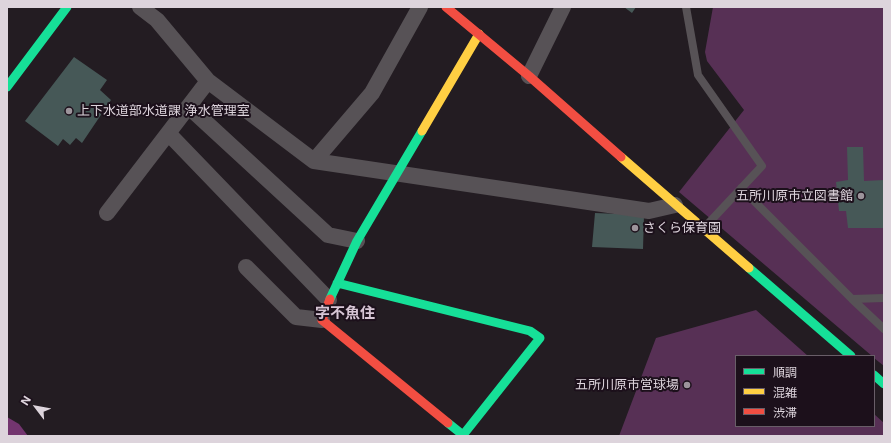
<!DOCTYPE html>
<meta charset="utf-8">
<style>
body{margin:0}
#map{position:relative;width:891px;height:443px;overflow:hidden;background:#231c22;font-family:Inter,"Noto Sans JP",sans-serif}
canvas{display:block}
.frame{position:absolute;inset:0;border:8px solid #ddd4dc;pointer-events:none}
.legend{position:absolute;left:735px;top:355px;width:140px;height:72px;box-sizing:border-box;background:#1c101b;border:1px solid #695e68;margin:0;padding:5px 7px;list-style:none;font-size:12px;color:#ddd4dc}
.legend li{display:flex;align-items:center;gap:8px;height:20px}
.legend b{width:20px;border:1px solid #695e68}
.north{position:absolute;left:16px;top:387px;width:40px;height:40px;-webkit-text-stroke:3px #1c101b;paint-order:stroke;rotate:302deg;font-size:11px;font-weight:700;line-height:16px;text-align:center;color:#ddd4dc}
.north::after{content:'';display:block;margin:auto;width:14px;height:18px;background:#ddd4dc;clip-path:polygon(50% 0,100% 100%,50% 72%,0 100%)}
</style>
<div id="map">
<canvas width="891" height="443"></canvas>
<div class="frame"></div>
<ul class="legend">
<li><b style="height:5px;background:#16e098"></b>順調</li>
<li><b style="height:5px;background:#ffcf43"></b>混雑</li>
<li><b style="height:5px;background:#f24e42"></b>渋滞</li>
</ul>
<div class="north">N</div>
</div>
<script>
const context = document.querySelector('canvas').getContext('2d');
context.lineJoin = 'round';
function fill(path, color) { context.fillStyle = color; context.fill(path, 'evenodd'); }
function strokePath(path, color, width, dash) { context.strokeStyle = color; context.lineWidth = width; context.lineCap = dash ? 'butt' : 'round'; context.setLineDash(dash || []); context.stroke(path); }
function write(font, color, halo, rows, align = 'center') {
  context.font = font + ' Inter,"Noto Sans JP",sans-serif'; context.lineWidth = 4; context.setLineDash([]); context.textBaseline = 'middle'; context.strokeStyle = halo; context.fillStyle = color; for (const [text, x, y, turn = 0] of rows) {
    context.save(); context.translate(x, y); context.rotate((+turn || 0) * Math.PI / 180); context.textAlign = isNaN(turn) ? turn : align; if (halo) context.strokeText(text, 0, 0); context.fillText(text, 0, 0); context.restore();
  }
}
const green = new Path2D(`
 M713,7H884V366L874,358V356H872L679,192L744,110L707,61L705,52Z
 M756,310L808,356H736V426H874V414L884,423V436H619L656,338Z`);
const water = new Path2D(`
 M7,417L19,424L28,436H7Z`);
const building = new Path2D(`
 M624,7H636L632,13Z
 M74,57L107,80L100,90L111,100L82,143L76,138L70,145L63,139L58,146L25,121Z
 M847,147H863L864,181L884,180V228H848L846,211H839L836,182L848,180Z
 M595,213L644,215L643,249L592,247Z`);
const lane = new Path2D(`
 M686,7L698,75L762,166L704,228
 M741,188L852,299L884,298
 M852,299L884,329`);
const street = new Path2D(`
 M140,7L157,20L208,81L314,161L649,211L675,205
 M529,76L563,7
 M189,107L328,235L357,241
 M169,134L329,300
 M314,161L372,93L420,7
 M107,213L208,81
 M246,267L296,317L322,320`);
const fast = new Path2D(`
 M7,87L67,7
 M749,268L851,356
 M337,283L530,331L540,338L463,435L448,423
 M330,299L357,241L422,131
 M874,375L884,384`);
const slow = new Path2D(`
 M422,131L479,34
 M621,157L749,268`);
const jam = new Path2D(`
 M446,7L529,76L621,157
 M330,299L322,320L448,423`);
const markers = [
 [69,111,4,"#9c949b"],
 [861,196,4,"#9c949b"],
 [635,228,4,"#9c949b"],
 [687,385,4,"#9c949b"]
];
const poiNames = [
 ["上下水道部水道課 浄水管理室",77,111],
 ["五所川原市立図書館",853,196,"right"],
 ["さくら保育園",643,228],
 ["五所川原市営球場",679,385,"right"]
];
const quarterNames = [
 ["字不魚住",345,313]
];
fill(green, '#573055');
fill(water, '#73356f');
fill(building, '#465857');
strokePath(lane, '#575256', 8);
strokePath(street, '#575256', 16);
strokePath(fast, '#16e098', 9);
strokePath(slow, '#ffcf43', 9);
strokePath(jam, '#f24e42', 9);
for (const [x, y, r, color] of markers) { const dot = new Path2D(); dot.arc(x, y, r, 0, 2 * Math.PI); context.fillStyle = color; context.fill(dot); strokePath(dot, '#1c101b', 1.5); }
write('13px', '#ddd4dc', '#1c101b', poiNames, 'left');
write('bold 15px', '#d7c6d5', '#1c101b', quarterNames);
</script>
